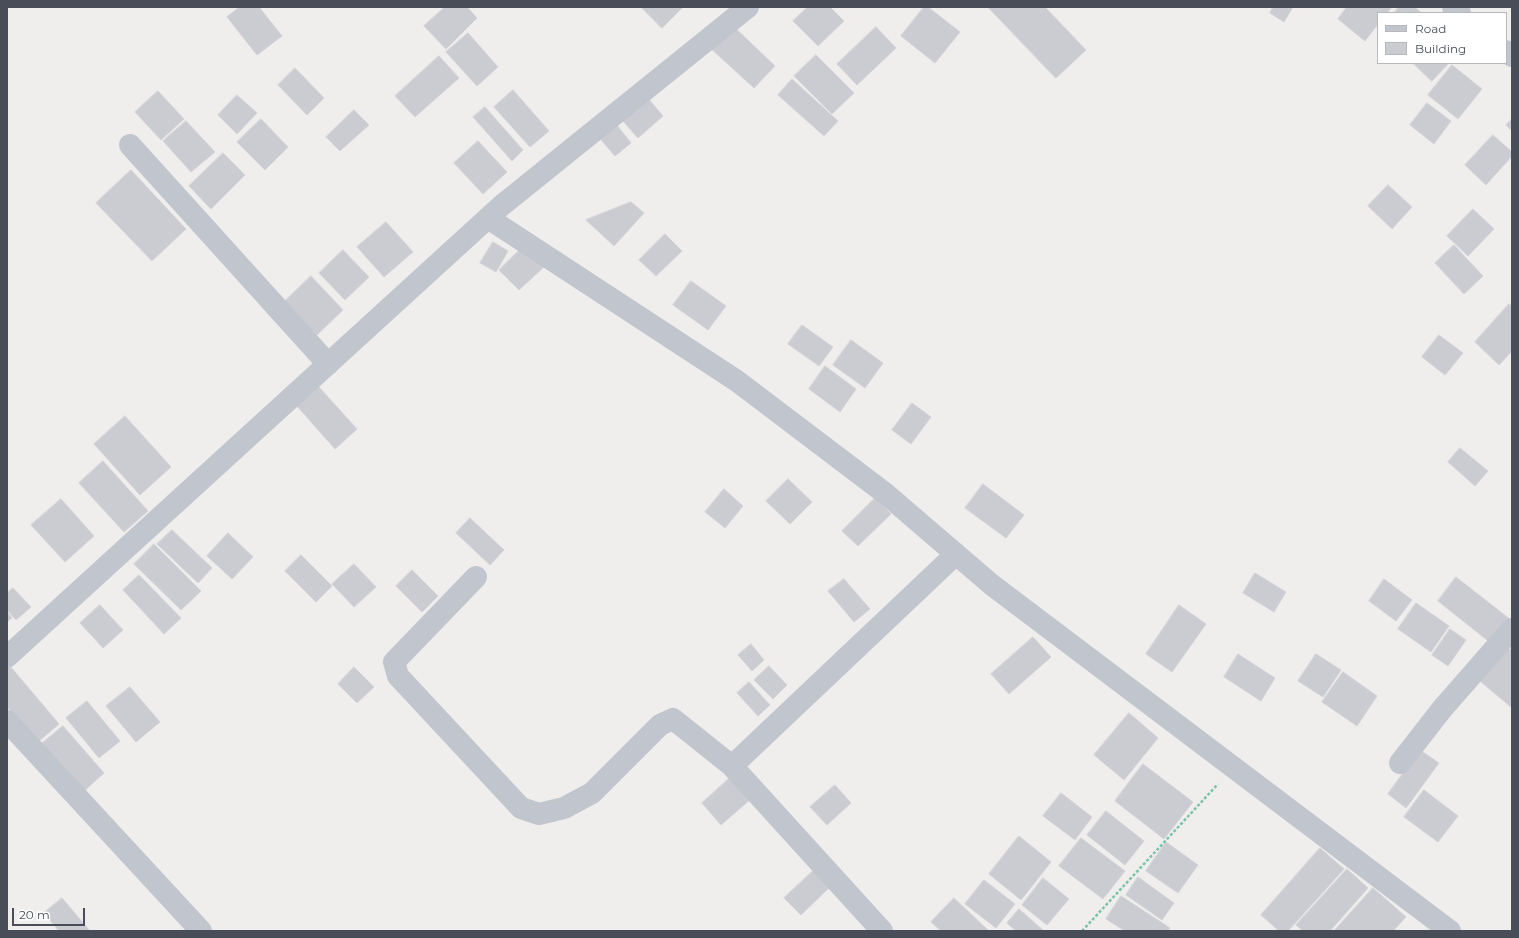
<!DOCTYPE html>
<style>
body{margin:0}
#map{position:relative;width:1519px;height:938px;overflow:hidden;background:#f0eeed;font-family:Montserrat,sans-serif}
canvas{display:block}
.frame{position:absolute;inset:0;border:8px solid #484d58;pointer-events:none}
.legend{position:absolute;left:1377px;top:12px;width:130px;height:52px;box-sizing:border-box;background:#fff;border:1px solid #b6b8bc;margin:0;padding:5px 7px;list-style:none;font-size:12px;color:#484d58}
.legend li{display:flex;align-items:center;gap:8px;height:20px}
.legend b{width:20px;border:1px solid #b6b8bc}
.scale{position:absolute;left:12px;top:908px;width:73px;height:18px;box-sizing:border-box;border:2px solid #484d58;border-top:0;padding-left:5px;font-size:12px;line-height:14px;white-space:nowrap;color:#484d58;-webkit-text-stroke:3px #fff;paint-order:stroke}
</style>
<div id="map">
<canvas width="1519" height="938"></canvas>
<div class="frame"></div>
<ul class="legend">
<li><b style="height:5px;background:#c0c5ce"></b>Road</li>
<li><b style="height:11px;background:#cbccd1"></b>Building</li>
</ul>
<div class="scale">20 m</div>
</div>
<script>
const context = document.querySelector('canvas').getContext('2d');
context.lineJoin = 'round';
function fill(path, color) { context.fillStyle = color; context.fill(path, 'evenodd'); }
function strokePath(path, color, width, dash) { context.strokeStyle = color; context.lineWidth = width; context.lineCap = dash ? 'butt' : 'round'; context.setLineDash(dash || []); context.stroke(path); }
const building = new Path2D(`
 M240,7H259L282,36L257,55L227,17Z
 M445,7H467L477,18L446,49L424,26Z
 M641,7H683L662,28Z
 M808,7H830L844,21L818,46L793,21Z
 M924,7H928L960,32L935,63L901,36Z
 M988,7H1045L1086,50L1056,78Z
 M1273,7H1293L1284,22L1270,13Z
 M1347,7H1392L1387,13H1378V24L1365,41L1338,19Z
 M1399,7H1414L1422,13H1394Z
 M730,23L775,66L754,88L708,46Z
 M876,27L896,48L857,85L837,64Z
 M468,33L498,67L477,86L446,52Z
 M816,55L854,93L832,114L794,76Z
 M439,56L459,78L415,117L395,96Z
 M1413,63H1449L1432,81Z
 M1452,65L1482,89L1458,119L1428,95Z
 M295,68L324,98L307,115L278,85Z
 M792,79L838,121L824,136L778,95Z
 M513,90L549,131L530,147L494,107Z
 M158,91L184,119L161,140L135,112Z
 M237,95L257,113L237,134L218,115Z
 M646,96L663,116L638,138L621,119Z
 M1427,103L1451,121L1434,144L1410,125Z
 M485,107L523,150L512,161L473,117Z
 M354,110L369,125L340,151L326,137Z
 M261,119L288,147L265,170L237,142Z
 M1512,119V131L1506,125Z
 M613,120L631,143L615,156L596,134Z
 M186,121L215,152L191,172L163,141Z
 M1493,135L1512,152V156L1486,185L1465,165Z
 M478,141L507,172L483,194L454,163Z
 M223,153L245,175L211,209L189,186Z
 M131,170L186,229L152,261L96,203Z
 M1388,185L1412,207L1392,229L1368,206Z
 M631,202L644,213L614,246L586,220Z
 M1473,209L1494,229L1468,256L1447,236Z
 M386,222L413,252L384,277L357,247Z
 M665,234L682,251L656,276L639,260Z
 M493,242L508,251L496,272L480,263Z
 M525,245L545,266L519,290L499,270Z
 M1454,245L1483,276L1464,294L1435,263Z
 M343,250L369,277L345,300L319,273Z
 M311,276L343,310L317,335L284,302Z
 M691,281L726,306L708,330L673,305Z
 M1509,304L1512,306V351L1499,365L1475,342Z
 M802,325L833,347L819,366L788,344Z
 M1439,335L1463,353L1445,375L1422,357Z
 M851,340L883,363L865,388L833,365Z
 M825,366L856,389L840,412L809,389Z
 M318,386L357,429L335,449L296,405Z
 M912,403L931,417L911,444L892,430Z
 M125,416L171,467L140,495L94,444Z
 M1460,448L1488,471L1475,486L1448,462Z
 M103,461L148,511L124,532L79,483Z
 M788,479L812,502L790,524L766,501Z
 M983,484L1024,515L1006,538L965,508Z
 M724,489L743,506L725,528L705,512Z
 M875,498L891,514L858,546L842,531Z
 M61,499L94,536L65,562L31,525Z
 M470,518L504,550L490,565L456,533Z
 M172,530L212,568L198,583L157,544Z
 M228,533L253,557L232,579L207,556Z
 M154,544L201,591L181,610L134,564Z
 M301,555L332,586L316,602L285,571Z
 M354,564L376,587L354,607L332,584Z
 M412,570L438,596L422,612L396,586Z
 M1255,573L1286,592L1274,612L1243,593Z
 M139,575L181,618L164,634L123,590Z
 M1456,577L1511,620L1492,644L1438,601Z
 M844,579L870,609L854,622L828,591Z
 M1384,579L1412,600L1396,621L1369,601Z
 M13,588L31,607L16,620L7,610V593Z
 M1416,603L1449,626L1431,652L1398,629Z
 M100,605L123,630L103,648L80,623Z
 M1179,605L1206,624L1172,672L1146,654Z
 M7,612L12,618L7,622Z
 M1450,629L1466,640L1448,666L1432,655Z
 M1033,637L1051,657L1009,694L991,674Z
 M751,644L764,660L752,671L738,655Z
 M1508,647L1512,651V708L1480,681Z
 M1238,654L1275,678L1261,701L1224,677Z
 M1316,654L1341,670L1323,697L1298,681Z
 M10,666L59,724L38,742L7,707V668Z
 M769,666L787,685L773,699L754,680Z
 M354,667L374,687L357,703L338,684Z
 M1343,672L1377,696L1357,726L1322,702Z
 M749,682L770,705L758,716L737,693Z
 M130,687L160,722L136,742L106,706Z
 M87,701L120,741L99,758L66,718Z
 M1129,713L1158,738L1124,780L1094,755Z
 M63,726L104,773L82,793L40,745Z
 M1420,750L1439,763L1406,808L1388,794Z
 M1143,764L1193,802L1164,839L1115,801Z
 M732,776L752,798L721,825L702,803Z
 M835,785L851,803L827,825L810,807Z
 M1424,790L1458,816L1438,842L1404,817Z
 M1061,793L1092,817L1075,840L1043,816Z
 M1106,811L1144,841L1125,865L1087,835Z
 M1019,836L1051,862L1021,900L989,874Z
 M1081,838L1125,871L1103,899L1059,866Z
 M1166,842L1198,865L1178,893L1146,871Z
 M1320,848L1344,869L1288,931H1279L1261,915Z
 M1347,869L1368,888L1330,931H1303L1296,925Z
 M814,870L830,887L801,915L784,898Z
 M1138,877L1174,903L1162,920L1126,895Z
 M1043,878L1069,899L1047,925L1022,905Z
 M984,880L1015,904L996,928L965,904Z
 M1373,888L1406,917L1393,931H1334Z
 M1121,896L1170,928L1168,931H1125L1106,919Z
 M62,898L90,931H59L44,913Z
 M954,898L989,931H941L931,922Z
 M1019,909L1044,931H1016L1007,923Z`);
const path = new Path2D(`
 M1082,931L1218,784`);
const minor = new Path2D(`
 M1453,7L1460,13
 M1506,51L1512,56
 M130,145L328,364
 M476,577L394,662L398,676L521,808L539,814L564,808L592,793L660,725L673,719L732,766
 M7,721L201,931
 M1400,763L1442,709L1512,629
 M882,931L732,766L956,554`);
const tertiary = new Path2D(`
 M488,218L737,381L886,494L992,585L1450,931
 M7,657L501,206L748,7`);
fill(building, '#cbccd1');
strokePath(building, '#d2d2d8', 1);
strokePath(path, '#7cc2ad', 2.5, [3, 2]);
strokePath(minor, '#c0c5ce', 22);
strokePath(tertiary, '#c0c5ce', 22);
</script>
